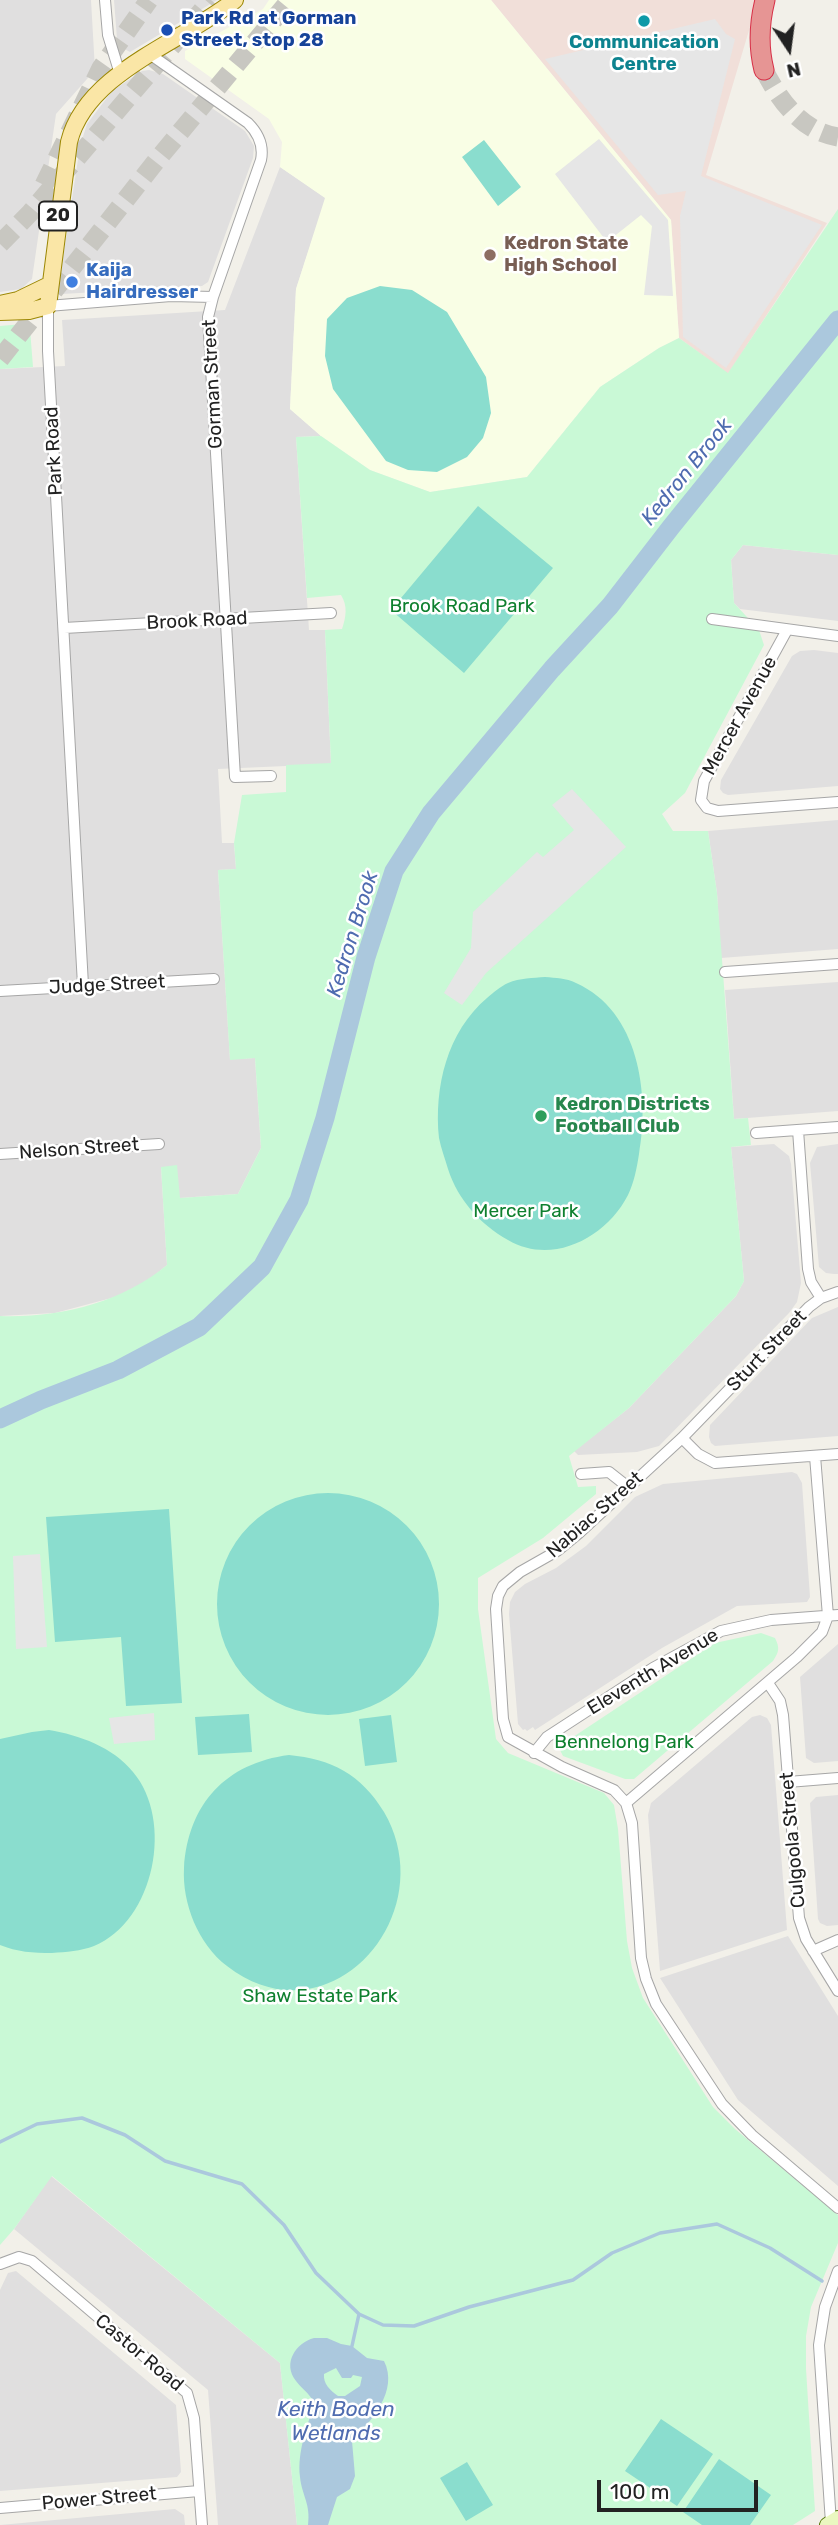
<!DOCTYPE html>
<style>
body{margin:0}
#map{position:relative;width:838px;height:2525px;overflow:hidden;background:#f2f0e9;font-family:Rubik,sans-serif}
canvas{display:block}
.north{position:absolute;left:754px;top:14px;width:70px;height:70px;-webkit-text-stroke:5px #fff;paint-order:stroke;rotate:167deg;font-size:19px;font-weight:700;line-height:28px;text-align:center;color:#222}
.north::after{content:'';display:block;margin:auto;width:24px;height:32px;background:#222;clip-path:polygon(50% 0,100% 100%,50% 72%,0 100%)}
.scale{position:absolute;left:597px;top:2480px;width:161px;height:32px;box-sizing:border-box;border:4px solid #222;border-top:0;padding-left:9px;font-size:21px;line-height:24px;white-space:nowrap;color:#222;-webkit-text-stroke:5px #fff;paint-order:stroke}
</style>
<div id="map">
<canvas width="838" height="2525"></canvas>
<div class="north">N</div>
<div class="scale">100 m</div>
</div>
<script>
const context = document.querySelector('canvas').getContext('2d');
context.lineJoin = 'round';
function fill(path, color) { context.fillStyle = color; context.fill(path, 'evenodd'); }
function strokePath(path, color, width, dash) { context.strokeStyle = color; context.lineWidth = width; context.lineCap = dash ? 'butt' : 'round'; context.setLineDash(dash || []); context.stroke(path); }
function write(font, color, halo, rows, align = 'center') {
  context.font = font + ' Rubik,sans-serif'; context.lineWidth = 5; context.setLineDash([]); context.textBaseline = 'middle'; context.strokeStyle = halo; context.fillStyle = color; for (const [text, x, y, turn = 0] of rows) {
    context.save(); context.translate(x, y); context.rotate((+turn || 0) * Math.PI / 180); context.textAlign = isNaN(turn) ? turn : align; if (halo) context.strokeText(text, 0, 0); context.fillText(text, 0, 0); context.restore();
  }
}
const residential = new Path2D(`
 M0,0H91L95,70L56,114L32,279L21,289L0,292Z
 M114,0H217L130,52L121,47L117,39Z
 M149,70L163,74L245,131L254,146L253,158L208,282L202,286L62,294L59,290L60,278L80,146L87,124L112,91L142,71Z
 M280,167L326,198L296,289L290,409L321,436L296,437L309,630H325L331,764L218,769L222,843H234L236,869L218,870L230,1059L255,1058L261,1148L238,1194L180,1198L161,1167L167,1265L149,1280L119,1296L55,1313L0,1316V369L65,366L62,320L225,310Z
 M743,545L838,555V621L740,609L734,603L731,560Z
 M814,650L838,653V786L728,795L723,793L720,789L721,780L792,656L800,651Z
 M838,820V949L721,958L717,893L708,831Z
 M838,982V1111L734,1119L725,990Z
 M774,1144L789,1156L791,1164L801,1283L797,1302L789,1313L659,1446L637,1452L578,1455L574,1451L629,1408L736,1296L744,1281L731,1147Z
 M838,1144V1274H834L826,1273L819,1267L810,1163L817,1147Z
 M838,1307V1436L715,1446L711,1443L709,1437L710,1425L812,1318Z
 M792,1472L797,1474L802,1483L810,1597L807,1602L737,1606L662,1648L535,1730L533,1727L527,1731L525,1729L523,1730L518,1724L509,1614L510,1602L515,1592L525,1584L556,1568L586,1546L635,1497L663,1484Z
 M838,1644V1761L814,1763L806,1758L800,1677Z
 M760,1715L767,1718L771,1725L787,1930L660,1971L648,1815L651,1803L752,1717Z
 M838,1795V1925L827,1926L820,1923L818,1919L810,1803L816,1797Z
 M788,1936L838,2016V2186L738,2100L660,1978Z
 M51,2176L280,2363L297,2525H218L208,2390L14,2229Z
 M16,2271L176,2405L181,2472L177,2477L0,2491V2290L8,2273Z
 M175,2509L184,2515L185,2525H0Z`);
const commercial = new Path2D(`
 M491,0H758L706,175L827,223L728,374L679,338L671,220Z`);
const education = new Path2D(`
 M269,0H491L671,220L679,338L659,348L600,387L527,477L430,492L370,470L321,436L290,409L296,289L325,198L280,167L282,142L269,119L185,59V51L263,9Z`);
const park = new Path2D(`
 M838,209V555L743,545L731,560L734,603L759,630L764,645L685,793L662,814L673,831H708L717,893L734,1119L748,1118L751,1145L731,1147L744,1281L736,1296L629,1408L569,1456L578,1487L596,1486V1494L543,1538L478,1578V1609L496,1739L508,1753L604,1793L614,1805L618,1829L627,1941L632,1968L643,1998L713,2107L735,2129L838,2215V2243L811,2307L806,2336V2369L815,2511L793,2525H297L280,2363L52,2176L14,2229L0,2245V1316C59,1318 121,1303 167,1265L161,1167L177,1165L180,1198L238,1194L261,1148L255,1058L230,1060L218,870L236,869L234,843L242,795L286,792V765L331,763L325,630L342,629C346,617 348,606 341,595L307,598L296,437L321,436L370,470L430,492L527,477L600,387L659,348L679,338L728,373Z
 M23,324L30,329L33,367L0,369V326Z
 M761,1633L775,1638C780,1648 779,1652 773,1661L634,1779H625L563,1756L560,1750L561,1745L715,1643Z`);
const pitch = new Path2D(`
 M484,140L521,187L498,206L462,157Z
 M380,286L412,290L447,312L486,377L491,413L483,438L467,457L437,472L408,470L386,461L333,389L325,356L327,319L347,298Z
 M478,506L553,568L464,673L391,610Z
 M545,977C556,978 566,978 576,983C639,1011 650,1094 639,1154C637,1167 634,1183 628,1195C606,1238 552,1266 508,1240C480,1224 458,1200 448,1169C445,1159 441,1148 439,1138C434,1087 447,1032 487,998C493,993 501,986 508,983C520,978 533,978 545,977Z
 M217 1604a111 111 0 1 1 222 0a111 111 0 1 1-222 0Z
 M169,1509L182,1703L126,1706L121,1637L55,1642L46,1517Z
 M249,1714L252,1752L198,1755L195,1717Z
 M391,1715L397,1762L365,1766L359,1719Z
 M49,1730C79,1735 113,1747 133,1772C174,1820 155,1921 94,1946C81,1951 66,1952 52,1953C33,1953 17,1952 0,1945V1739L32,1732Z
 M289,1755C331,1759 361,1774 384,1812C444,1915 329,2045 227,1966C198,1944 182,1903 184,1868C188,1804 226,1763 289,1755Z
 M661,2419L713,2454L677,2506L625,2471Z
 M719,2459L771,2495L750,2525H702L683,2512Z
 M467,2462L493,2505L466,2521L440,2478Z`);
const parking = new Path2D(`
 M715,19L726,34L735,39L701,176L822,225L726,368L683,337L680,216L686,191L658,195L545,59Z
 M599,139L668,220L673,296L644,295L652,226L641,215L607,242L555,174Z
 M572,789L626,847L486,973L462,1005L444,993L471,948L473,912L537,852L543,857L574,830L552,805Z
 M40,1554L47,1647L16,1649L13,1556Z
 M154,1713L155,1740L114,1744L109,1718Z`);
const water = new Path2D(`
 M314,2338H327L341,2344L352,2346L367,2358L384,2361C399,2391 371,2421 352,2441L355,2476L350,2489L337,2497L328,2525H308C311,2504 302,2496 300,2477C297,2450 308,2427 314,2402C308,2392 302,2389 296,2381C282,2363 296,2343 314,2338ZM336,2368L342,2378H351L353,2375L362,2377L360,2386L345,2396H338C330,2390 323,2384 324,2374Z`);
const stream = new Path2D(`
 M0,2142L37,2124L82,2118L125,2135L165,2161L242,2184L284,2225L316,2273L359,2314L383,2325L414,2326L469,2307L573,2280L612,2253L660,2233L717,2224L770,2248L822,2281
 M352,2346L359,2314`);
const river = new Path2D(`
 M0,1419L41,1400L118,1370L199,1327L262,1267L299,1200L325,1118L366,957L394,871L431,813L552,669L610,606L671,527L838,320`);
const highwayTunnel = new Path2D(`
 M764,70C780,101 801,131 838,137
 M44,185L101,68L149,0
 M0,244L31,212L211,0
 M0,359L157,160L290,0`);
const street = new Path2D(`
 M105,0L108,35L120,74
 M151,55L248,123C258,133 264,145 261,160L213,297L208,317L235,777L271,776
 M712,619L838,636
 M64,628L331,613
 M787,630L704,781L701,800L707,808L718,811L838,802
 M725,972L838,964
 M83,985L48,351V306L171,296L213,297
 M0,991L214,979
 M798,1130L808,1269L811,1282L821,1298
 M756,1133L838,1127
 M0,1154L159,1144
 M838,1292L821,1298L809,1307L682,1438L579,1533L557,1551L520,1572L503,1586L498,1596L496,1609L503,1719L508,1737L562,1767L614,1790L626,1803L632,1823L641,1958L646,1979L656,2004L722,2104L752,2135L838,2208
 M682,1438L698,1454L715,1463L838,1454
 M581,1474L609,1472L628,1487
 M768,1683L780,1701L783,1715L799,1918L806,1939L838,1991
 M534,1753L547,1737L653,1668L721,1631L771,1620L838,1615
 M788,1782L838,1778
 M626,1803L797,1657L822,1632L828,1616L815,1456
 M813,1951L838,1940
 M0,2264L19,2257L32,2261L187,2393L194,2418L202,2525
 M0,2508L199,2491
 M831,2523L819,2345L825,2307L838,2271`);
const secondary = new Path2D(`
 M827,2525L838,2518`);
const primary = new Path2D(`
 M0,304L18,300L49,285
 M0,312L29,311L48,306L69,142C86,72 183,42 235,0`);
const highway = new Path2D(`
 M764,70C758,46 759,24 765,0`);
const markers = [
 [644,21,7,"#0f9aa8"],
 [167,30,7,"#1a4fb4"],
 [490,255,7,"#8d6e63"],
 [72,282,7,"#3f7fe0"],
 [541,1116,7,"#2e9e5b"]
];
const shields = [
 [58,216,38]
];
const shieldNames = [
 ["20",58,216]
];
const transitNames = [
 ["Park Rd at Gorman",181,19],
 ["Street, stop 28",181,41]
];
const cultureNames = [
 ["Communication",644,43],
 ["Centre",644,65]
];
const educationNames = [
 ["Kedron State",504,244],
 ["High School",504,266]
];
const shopNames = [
 ["Kaija",86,271],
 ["Hairdresser",86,293]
];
const streetNames = [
 ["Gorman Street",213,384,-93],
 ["Park Road",54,451,-93],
 ["Brook Road",197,621,-3],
 ["Mercer Avenue",740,716,-61],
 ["Judge Street",107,985,-3],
 ["Nelson Street",79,1149,-4],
 ["Sturt Street",767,1351,-46],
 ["Nabiac Street",595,1515,-41],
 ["Eleventh Avenue",653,1672,-31],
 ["Culgoola Street",793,1840,-95],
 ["Castor Road",139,2353,40],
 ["Power Street",99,2499,-5]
];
const parkNames = [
 ["Brook Road Park",462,607],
 ["Mercer Park",526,1212],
 ["Bennelong Park",624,1743],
 ["Shaw Estate Park",320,1997]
];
const leisureNames = [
 ["Kedron Districts",555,1105],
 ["Football Club",555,1127]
];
const waterNames = [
 ["Kedron Brook",687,472,-51],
 ["Kedron Brook",353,934,-73],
 ["Keith Boden",336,2410],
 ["Wetlands",336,2434]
];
fill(residential, '#e0dfdf');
fill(commercial, '#f1dfd9');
fill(education, '#f9fee5');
fill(park, '#c9f9d6');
fill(pitch, '#8addce');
fill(parking, '#e6e6e6');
fill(water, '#abc8dd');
strokePath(stream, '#abc8dd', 3.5);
strokePath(river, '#abc8dd', 19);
strokePath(highwayTunnel, '#c8c7c1', 19, [19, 10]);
strokePath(street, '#a6a6a6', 12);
strokePath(secondary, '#567908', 16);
strokePath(primary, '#9b8704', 18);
strokePath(highway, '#d72e46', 21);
strokePath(street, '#fff', 10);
strokePath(secondary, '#eaf8c0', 14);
strokePath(primary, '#fae6a6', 16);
strokePath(highway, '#e69594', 19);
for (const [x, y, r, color] of markers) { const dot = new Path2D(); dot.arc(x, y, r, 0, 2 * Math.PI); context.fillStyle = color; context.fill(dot); strokePath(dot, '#fff', 2.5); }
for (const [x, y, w] of shields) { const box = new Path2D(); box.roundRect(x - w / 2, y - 14.5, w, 29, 5); context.fillStyle = '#fff'; context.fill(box); strokePath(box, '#222', 2); }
write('bold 18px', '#222', null, shieldNames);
write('bold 19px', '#164399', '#fff', transitNames, 'left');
write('bold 19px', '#0d838f', '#fff', cultureNames);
write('bold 19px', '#785e54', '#fff', educationNames, 'left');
write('bold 19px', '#366cbe', '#fff', shopNames, 'left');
write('19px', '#222', '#fff', streetNames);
write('19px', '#0f802f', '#fff', parkNames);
write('bold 19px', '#27864d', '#fff', leisureNames, 'left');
write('italic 21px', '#4f6cb0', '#fff', waterNames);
</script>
